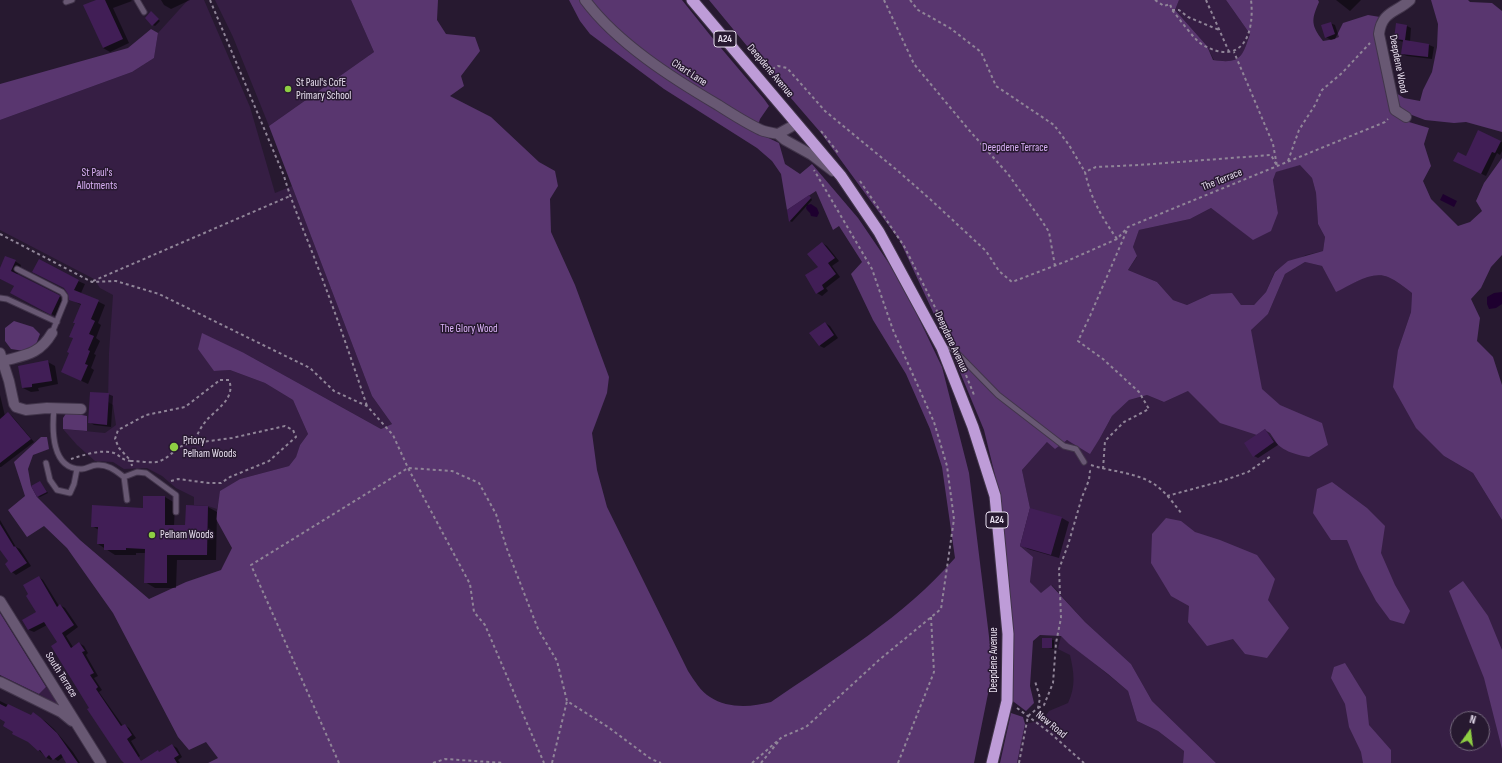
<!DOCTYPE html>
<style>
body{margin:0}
#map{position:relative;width:1502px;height:763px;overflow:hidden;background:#271930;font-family:"Sofia Sans Condensed",sans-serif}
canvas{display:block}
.north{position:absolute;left:1450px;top:711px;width:40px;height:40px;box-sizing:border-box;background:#271930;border:1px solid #74687c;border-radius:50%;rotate:14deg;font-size:11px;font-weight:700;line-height:16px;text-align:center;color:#e7deee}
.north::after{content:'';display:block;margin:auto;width:14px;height:18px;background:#8ece43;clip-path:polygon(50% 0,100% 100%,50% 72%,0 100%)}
</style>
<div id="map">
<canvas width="1502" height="763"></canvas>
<div class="north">N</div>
</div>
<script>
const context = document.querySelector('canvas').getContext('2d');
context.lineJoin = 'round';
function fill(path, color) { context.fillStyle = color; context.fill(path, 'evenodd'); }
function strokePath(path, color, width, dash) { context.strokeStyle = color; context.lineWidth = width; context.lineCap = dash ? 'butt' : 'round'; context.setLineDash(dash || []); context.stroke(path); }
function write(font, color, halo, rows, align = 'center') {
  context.font = font + ' "Sofia Sans Condensed",sans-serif'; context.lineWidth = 3; context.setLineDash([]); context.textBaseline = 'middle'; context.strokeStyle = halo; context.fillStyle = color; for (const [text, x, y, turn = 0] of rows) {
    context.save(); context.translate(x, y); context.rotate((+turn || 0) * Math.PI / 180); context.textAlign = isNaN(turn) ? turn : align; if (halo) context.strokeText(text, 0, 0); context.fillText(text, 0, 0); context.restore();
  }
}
const green = new Path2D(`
 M188,0H204L250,107L275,193L292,186L372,396L392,424L381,429L244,353L214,371L230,370L265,383L293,400L308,434L300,445L296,457L289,466L240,479L221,491L217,509L208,506L194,505V497L176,488L162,476L147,468L124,469L113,462L95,461L77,445L63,429L105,433L116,425L113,405L108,402L109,353L113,295L100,288L94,279L0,230V120L132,72L154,58L158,33Z
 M215,0H351L374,52L269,126L233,37Z
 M1179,0H1226L1250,34C1242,58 1240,64 1214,60L1207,46L1175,10Z
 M1300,164L1312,178L1316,193L1318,224L1325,237L1323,251L1306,255L1275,271L1266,292L1254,305H1241L1211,294L1187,305L1173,300L1157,282L1128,270L1137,257L1133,247L1139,230L1190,219L1211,208L1231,223L1278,213L1273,180L1276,172Z
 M1305,262L1322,266L1336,291C1351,285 1372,270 1388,277C1397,281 1404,287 1412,293L1411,312L1398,350L1444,456L1473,473L1502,520V763H1216L1152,701L1131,664L1085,622L1052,585L1041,594L1030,582L1033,557L1020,546L1030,508L1022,470L1047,442L1100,438L1112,416L1129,400L1147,395L1164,402L1211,380L1235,338L1268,314L1285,274ZM1458,719H1482V743H1458Z
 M1061,636L1128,691L1137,721L1158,731L1184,751L1183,763H1017L1025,724L1043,720L1049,711L1068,703C1076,686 1074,673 1070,655L1058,649Z
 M46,687L60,702L58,705L39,694Z`);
const forest = new Path2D(`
 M351,0H438L437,20L446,34L475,37L480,51L461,76L464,86L450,96L491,117L539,162L555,171L558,186L550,199L551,232L575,285L609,377L607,393L592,433L597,470L607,507L688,671C694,680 701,692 710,697C728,709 752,707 771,702C835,658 904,617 955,558L942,467L930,429L906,374L873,320L851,274L862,262L839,226L833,230L816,191L787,210L781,174L772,161L757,148L664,89L590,34L580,21L569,0H682L710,35L764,99L769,106L760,119L756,132L779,143L785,164L800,174L812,164L858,218L901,281L942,367L969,473L993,669L974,763H208L218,758L206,742L189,750L178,737L113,613L67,548L44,526L27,537L8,510L25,496L14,462L41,437H47L49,449L33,455L28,469L31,486L37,497L80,540L149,599L186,582L221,570L232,548L216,519L220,491L240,479L289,466L296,457L300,445L308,434L293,400L265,383L230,370L214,371L198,349L202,333L244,353L381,429L392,424L372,396L269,126L374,52Z
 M709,0H1179L1175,10L1207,46L1213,60C1240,64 1242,58 1250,34L1226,0H1318L1319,2C1311,20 1311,25 1323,41L1335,39L1343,23L1368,15L1380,17L1377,25L1395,115L1409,122L1429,128L1424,144L1431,166L1423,181L1431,199L1458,226L1470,222L1482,211L1476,201L1484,183L1502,158V255L1491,267L1481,288L1471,299L1480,318L1477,341L1493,357L1502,385V520L1473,473L1444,456L1416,428L1393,387L1398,350L1411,312L1412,293C1404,287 1397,281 1388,277C1372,270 1351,285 1336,292L1322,266L1305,262L1285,274L1268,314L1251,330L1262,389L1280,405L1322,423L1328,445L1309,457C1286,453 1278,448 1265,429L1257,435L1220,423L1188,391L1164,402L1147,395L1129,400L1112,416L1100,438L1090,454L1067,440L1055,449L1047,442L1022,470L1030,508L1020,546L1033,557L1030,582L1041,593L1051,585L1085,622L1131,664L1152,701L1216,763H1183L1184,751L1158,731L1137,721L1128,691L1108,674L1069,644L1061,636L1040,635L1033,641L1030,686L1034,703L1026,711L1010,699L1004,546L1001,500L984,430L952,353L900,241L821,133L771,75ZM1300,165L1312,178L1316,193L1318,224L1325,237L1323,251L1288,261L1275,272L1266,292L1254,305H1241L1232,293L1211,294L1187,305L1173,300L1157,282L1128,270L1137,256L1133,247L1139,230L1190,219L1211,208L1253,240L1271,231L1278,213L1273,180L1276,172Z
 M1431,0H1468L1470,2L1492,3L1502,11V132L1466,122L1454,123L1425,120L1404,112L1398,103L1396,93L1404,98L1420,101L1423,90L1432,72L1437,47L1438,24Z
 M151,29L158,33L154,58L132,72L0,120V84L128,48Z
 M14,321L33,327L40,334L35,347L24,351L11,349L5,341V328Z
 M67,412L87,416V431L63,429V418Z
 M1332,482L1367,508L1385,526L1381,553L1395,585L1410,611L1404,624L1390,620L1376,601L1359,569L1347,540H1331L1313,513L1317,489Z
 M1166,518L1181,521L1195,532L1220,540L1257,555L1275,579L1268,600L1289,628L1267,658L1245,654L1233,639L1207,646L1188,622L1189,606L1171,596L1151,563L1152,534Z
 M1463,581L1488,616L1502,650V749L1484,678L1449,591Z
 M0,613L46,687L39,694L0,675Z
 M1345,663L1366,697L1369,725L1391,750V763H1363L1361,752L1349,727L1345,704L1331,678L1334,667Z
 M1011,713L1023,717L1025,724L1017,763H1000Z`);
const water = new Path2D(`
 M1443,194L1457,201L1454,207L1440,200Z
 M811,204L817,208L819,213L817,217L811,216L810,213L807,210L806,208L807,205Z
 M1502,292V304L1496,308L1489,309L1487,304V297L1494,293Z`);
const shadow = new Path2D(`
 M98,0H131L132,1L113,8L129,43L110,52L103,48Z
 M161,0H190L171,9L164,5Z
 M1336,0H1361L1350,11Z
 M153,14L160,21L155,26L153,25Z
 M1330,23L1335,25L1339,37L1331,40L1326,37Z
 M1407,26L1411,28L1410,42L1429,45L1434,47L1432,59L1407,56L1402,54L1403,42L1395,39Z
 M1478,132L1502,142V151L1500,155L1497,153L1486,176L1459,163L1466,157Z
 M811,198L812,200L792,222L790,221L788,210Z
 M822,243L827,246L839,261L832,266L840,277L826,288L828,291L822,296L817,293Z
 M15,261L21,265L17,275L66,300L57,317L18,296L15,286L0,279V270Z
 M78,281L85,284L81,293L105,305L98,323L101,325L96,338L100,341L94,354L96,355L91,368L94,370L88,384L69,375L70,352L81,305L70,299L69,294Z
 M825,323L830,326L838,338L824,348L820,346Z
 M48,362L55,366L58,384L38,388L39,391L31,392L23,388Z
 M108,394L113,396L111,427L94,425L89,422Z
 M0,395L5,416L8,414L12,416L34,442L1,467H0Z
 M1265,430L1270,433L1278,445L1258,458L1254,456Z
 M40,482L48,493L40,497L38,496Z
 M165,497L175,503L174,526H186L208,507L217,512L216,560H177L176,588H155L145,582L146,553H136V555H115L98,544L99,530L92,526L144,509Z
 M1062,518L1069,522L1059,558L1028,549L1021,545Z
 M0,520L16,547L20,549L31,566L16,575L12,572L9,562L0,549Z
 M39,577L43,580L59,606L60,605L65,608L78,627L66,636L73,647L79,643L84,646L88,653L86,655L98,676L94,678L102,690L99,692L123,726L125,725L129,728L136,738L131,741L140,756L129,763L91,708L59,642L47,625L34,632L29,630L24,620L37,613Z
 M1043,639L1054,640V649L1043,647Z
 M0,701L32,717L37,716L45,721L54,729L73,752L80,763H67L63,757L58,761L53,758L51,760L47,758L30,742L14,732L6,721L0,717Z
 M172,745L177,748L182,757L178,760L180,763H144Z`);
const building = new Path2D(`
 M96,0H105L123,39L103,48L83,5Z
 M151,11L159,19L152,26L145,18Z
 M1331,22L1335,34L1325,38L1321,25Z
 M1396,23L1407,25L1405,40L1429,44L1428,57L1401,54L1403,40L1394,39Z
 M1478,130L1501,141L1495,153L1492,152L1481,174L1453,161L1458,152L1466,156Z
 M809,195L811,198L789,222L787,210Z
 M822,242L835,258L828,263L836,274L822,285L824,289L816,294L805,275L818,267L807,254Z
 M5,256L16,260L11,271L59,295L60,296L51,315L10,293L14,286L0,279V268Z
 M39,259L79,280L74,290L99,300L91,319L95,321L89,334L94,336L88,350L90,351L85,364L88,365L81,381L61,372L69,353L67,352L73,338L69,337L75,323H73L81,304L69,300L68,294L64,288L32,272Z
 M825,322L834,335L819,346L809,333Z
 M48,360L52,381L32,384V387L22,388L18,366Z
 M90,392L109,393L107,425L88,423Z
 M8,412L31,439L0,463V419Z
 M1265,429L1274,442L1253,457L1244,443Z
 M40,481L47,492L37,497L31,486Z
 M143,496H165V525H185L186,505L208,506L207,555H167V583H144L145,549L126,548V550H104V544H97L98,527H91L92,505L143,508Z
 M1030,508L1062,517L1051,555L1020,546Z
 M0,524L14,547L15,546L27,563L11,573L5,564L8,561L0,550Z
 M39,576L57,607L60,604L74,625L62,633L71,648L79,642L85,651L82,652L94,673L90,675L98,687L96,689L121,726L125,724L132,735L127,739L141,761L158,750L159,752L172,744L179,755L174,758L177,763H124L121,760L87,709L89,708L51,646L57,642L44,622L28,630L22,620L36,612L26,596L28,594L23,585Z
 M1042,638H1052V648H1042Z
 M0,704L6,707L8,704L31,715L33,712L41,718L57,733L78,763H66L61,754L53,760L49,755L46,758L40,750L38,751L28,742L12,734L13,732L3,726L5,722L0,719Z`);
const path = new Path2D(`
 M210,0L284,176C293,207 306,235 317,265C335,311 351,358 367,406
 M884,0L914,64L969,130L1008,174L1042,221L1049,232L1055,266
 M910,0L918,10L950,28L981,52L996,86L1054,125L1069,145L1085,172
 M1155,0L1164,6L1170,4L1172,10C1179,18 1195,41 1203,45C1242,67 1255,34 1251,0
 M1206,0L1230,54
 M1172,10H1179L1188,17L1219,30
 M767,72L778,66L787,68L825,111L898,171L930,199L986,251L999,271L1012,282L1067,261L1117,239L1128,227L1385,122L1388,119
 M821,131L839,154
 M1288,161L1299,130L1315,105L1322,90L1342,73L1370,43
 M860,181L904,246L948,333
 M0,234L92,282L116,281L159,294L310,368L334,391L367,406L393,435L408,468L470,584L474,612L485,625L544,763
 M1117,239C1101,216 1091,199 1085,172L1096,167L1139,165L1271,155L1277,166L1273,144L1234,52
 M93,281L290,196
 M966,375L974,395
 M220,380H229C236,399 216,409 206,421C200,428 197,435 194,443C174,445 176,454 160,461C152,464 140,461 131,461L119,448L115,439L118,430L146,415L185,407Z
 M71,459C83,455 101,449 114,453C121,456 121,460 131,461L132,466
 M1091,465C1112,472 1135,472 1154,484C1165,491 1174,504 1182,514
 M1103,469L1105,441L1124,422L1149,409L1139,392L1103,359L1078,341L1090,316L1127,230
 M171,481L178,479L209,483H221L230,477L269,461L296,437L293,430L285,426L232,438L194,443
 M1167,496L1222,481L1248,472L1271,456
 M1017,708L1049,732L1084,763
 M1038,708L1044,705L1053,683L1056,643L1061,618L1059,569L1068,545L1082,497L1089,480L1090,471L1088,468
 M339,763L251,565L408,468L452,471L479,483L496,514L507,549L538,629L557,661L567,701L608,727L651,759L661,763
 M433,763L445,759L504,763
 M552,763L567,701
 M752,763L782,737L806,727L879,660L941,609L954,519L947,466L934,422L893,330L872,269L814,170
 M761,763L778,742
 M898,763L934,672L931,617
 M1019,763L1028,716L1038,708L1040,698L1035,681`);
const service = new Path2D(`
 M137,0L144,12
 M66,2L72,0
 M17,269L62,292L65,296V301L52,333
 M0,298L7,299L57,322
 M943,348L953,349L998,395L1064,446L1076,449L1084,462
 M54,409C52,429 51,470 82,469C87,469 91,465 97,465C108,464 116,471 124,477L127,500
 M46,463L50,480L57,490L70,493L74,484L77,469
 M124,477L137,472L146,473L176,495V512`);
const minor = new Path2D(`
 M585,0C617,43 672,78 718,105C732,114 746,123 761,130C766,132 773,133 778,134L796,124
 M1406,117L1395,110L1379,34C1382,11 1396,13 1410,0
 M778,134L785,140L812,155L833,171
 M0,353L9,381L14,404L16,407L26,410L47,408L81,409
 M3,361C25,355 39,355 52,333
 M0,601L101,763
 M0,682L61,712L72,721`);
const trunk = new Path2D(`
 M692,0L841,176L879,232L942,348L973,427L995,496L1008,634L1007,701L992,763`);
const markers = [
 [288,89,4,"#8ece43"],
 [174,447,5,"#8ece43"],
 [152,535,4,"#8ece43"]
];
const shields = [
 [725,39,22],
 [997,520,22]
];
const shieldNames = [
 ["A24",725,39],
 ["A24",997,520]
];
const streetNames = [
 ["Deepdene Wood",1398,64,79],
 ["Deepdene Avenue",770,71,50],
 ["Chart Lane",689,73,33],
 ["The Terrace",1222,180,-22],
 ["Deepdene Avenue",951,342,65],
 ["Deepdene Avenue",994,660,-90],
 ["South Terrace",61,675,58],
 ["New Road",1051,725,39]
];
const poiNames = [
 ["St Paul's CofE",296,83],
 ["Primary School",296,96],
 ["Priory",183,441],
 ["Pelham Woods",183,454],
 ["Pelham Woods",160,535]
];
const parkNames = [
 ["Deepdene Terrace",1015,148],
 ["St Paul's",97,173],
 ["Allotments",97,186],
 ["The Glory Wood",469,329]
];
fill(green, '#361e44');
fill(forest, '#59366f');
fill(water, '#1e002f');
fill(shadow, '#0007');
fill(building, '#411e56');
strokePath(service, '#42354b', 7);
strokePath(minor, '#42354b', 12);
strokePath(trunk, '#42354b', 13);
strokePath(path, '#908598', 2, [3, 3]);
strokePath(service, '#685873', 5);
strokePath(minor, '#685873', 10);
strokePath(trunk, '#be9cd8', 11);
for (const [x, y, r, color] of markers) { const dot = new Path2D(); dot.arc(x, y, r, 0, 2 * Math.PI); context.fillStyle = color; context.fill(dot); strokePath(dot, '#271930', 1.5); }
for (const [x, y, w] of shields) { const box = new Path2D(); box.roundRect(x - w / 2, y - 8, w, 16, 3); context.fillStyle = '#271930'; context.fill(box); strokePath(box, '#e7deee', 1); }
write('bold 10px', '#e7deee', null, shieldNames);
write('11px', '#e7deee', '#271930', streetNames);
write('11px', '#e7deee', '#271930', poiNames, 'left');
write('11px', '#dbb2f7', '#271930', parkNames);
</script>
